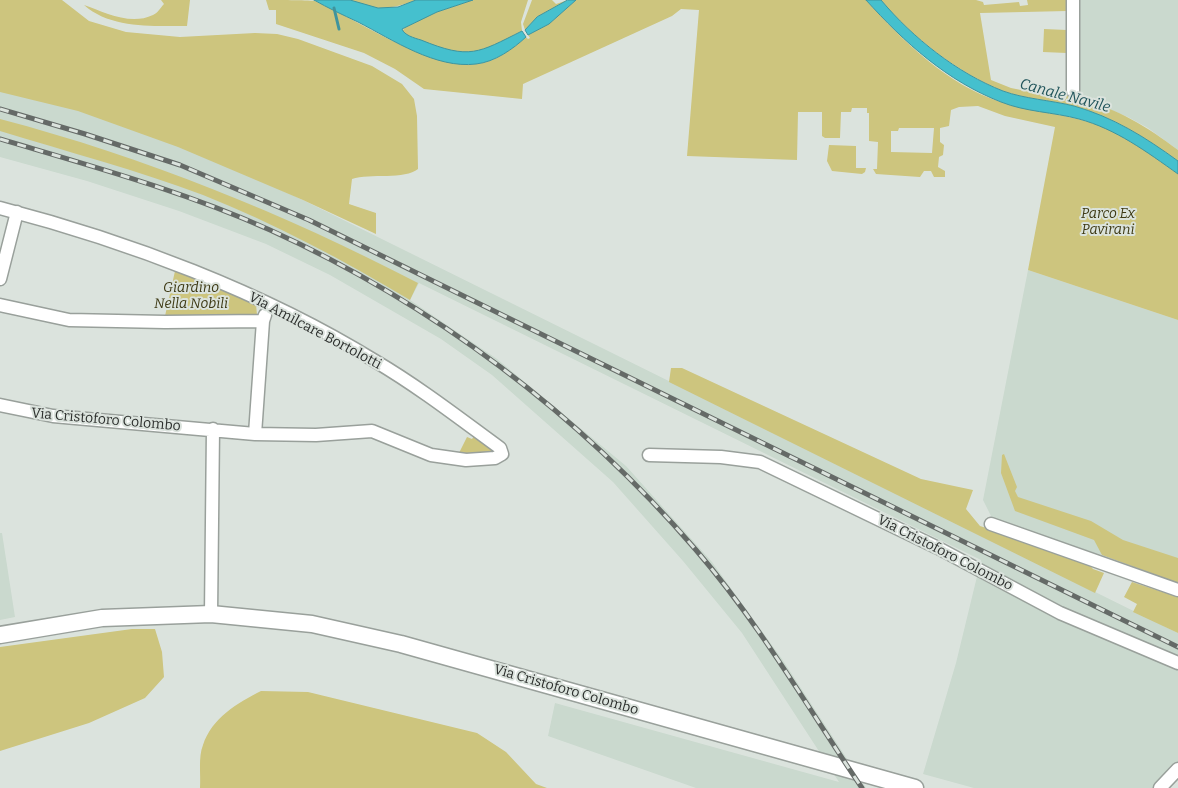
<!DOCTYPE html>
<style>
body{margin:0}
canvas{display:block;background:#dbe3dd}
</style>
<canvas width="1178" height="788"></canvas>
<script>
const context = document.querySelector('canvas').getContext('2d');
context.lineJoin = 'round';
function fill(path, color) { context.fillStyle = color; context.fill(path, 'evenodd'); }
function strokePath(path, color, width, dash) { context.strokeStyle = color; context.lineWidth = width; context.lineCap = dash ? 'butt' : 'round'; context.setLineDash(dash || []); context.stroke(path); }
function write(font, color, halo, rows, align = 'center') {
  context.font = font + ' Bitter,serif'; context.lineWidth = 4; context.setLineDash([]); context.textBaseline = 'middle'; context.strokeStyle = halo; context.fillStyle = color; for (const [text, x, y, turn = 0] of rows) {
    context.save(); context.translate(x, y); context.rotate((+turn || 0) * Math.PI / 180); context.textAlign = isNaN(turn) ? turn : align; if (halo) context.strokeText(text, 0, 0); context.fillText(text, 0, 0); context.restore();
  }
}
const built = new Path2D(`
 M1073,0H1178V150L1148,128L1128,117L1097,104L1080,100L1073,95Z
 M0,87L70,105L184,146L303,200L1178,633V777L1169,788H974L923,774L956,663L981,560L419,283L410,300L497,359L626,466L712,562L782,659L866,788H696L548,736L555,703L839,782L742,633L683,561L613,482L492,375L441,339L330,275L266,244L179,211L87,181L0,157Z
 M1028,270L1178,320V583L1102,555L993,520L983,500Z
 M0,533H2L15,617L0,620Z`);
const green = new Path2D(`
 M0,0H62L89,21L126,32L180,37L255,33L277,34L298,39L372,66L402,84L414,99L417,116L418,169C405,180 370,173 352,179L349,204L376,213V234L303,200L178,147L78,111L0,92Z
 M161,0H190L187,26C153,26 111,29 84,5C104,12 130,26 153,15C158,13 160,8 164,4Z
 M266,0C278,0 305,0 315,1C359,20 429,70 477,64C495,62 513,49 526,37L528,39L530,38L528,35L549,24L576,0H866C903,41 947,85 1001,102C1035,113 1071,114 1104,127C1130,137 1156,158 1178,174V320L1028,270L1055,127L1005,116L978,106L959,107L951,110L949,126L940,128V142L944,145L943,155L939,157L938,167L945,171V177H934L931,171H924L920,177L876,174L873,169H877L878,142L869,141V113H867V108H852L851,112H841L840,138H825L822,136V112H798L797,160L687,156L699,10L681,9L672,16L523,84L522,99L424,89L395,69L364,53L276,24V10H269ZM899,128H934L932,153L891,152V131H898Z
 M350,0H416C394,9 372,12 350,0Z
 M473,0H528L521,22L522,31C508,38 493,49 476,52C454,57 421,43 402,32L405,27L437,12Z
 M532,0H552L556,4L568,0L537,17L525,30L523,24Z
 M881,0H976L983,2L984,5L1019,2L1020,6L1028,5L1027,0H1067V11L980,13L991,80L1011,88L1066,99L1067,94L1079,95L1080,100C1118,108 1147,127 1178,150V161C1145,137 1113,117 1074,106C1050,100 1025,99 1003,91C958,73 912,37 881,0Z
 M1044,29L1067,30V53L1043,52Z
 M0,119C145,157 285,214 418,283L410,300C343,260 276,224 203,195C137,170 68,152 0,131Z
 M829,145L856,146V168H866L865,172L862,174L832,171L827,161Z
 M175,271L207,281L256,304L257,315L165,316Z
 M671,368H682L921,479L973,490L966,509L980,526L1086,561L1093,569L1104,573L1095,593L669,382Z
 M475,435L494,451L493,453H459L467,437L472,439Z
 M1004,454L1017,487L1015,491L1018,497L1091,521L1123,540L1178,558V583L1102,555L1094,540L1015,511L1001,473L1002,455Z
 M1132,582L1178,597V633L1133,612L1137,604L1124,597Z
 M132,629H155L162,652L164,677L145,698L89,723L0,751V647Z
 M261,691L308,692L477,733L506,752L536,784L547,788H200C201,775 198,757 203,745C212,718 237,703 261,691Z`);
const water = new Path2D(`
 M314,0H350L378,8L398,7L416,0H473L437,12L402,29C404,35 414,38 421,40C470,60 478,53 522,31L526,37C513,49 495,62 476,64C436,69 393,40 358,22C343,15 328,8 314,0Z
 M568,0H576L549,24L528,35L525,30L537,17Z
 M866,0H881C913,38 957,73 1003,91C1025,99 1050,100 1074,106C1113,117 1145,137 1178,161V174C1147,152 1116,129 1079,119C1053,112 1026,112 1001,102C947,81 905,43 866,0Z`);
const stream = new Path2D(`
 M334,8L339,29`);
const minor = new Path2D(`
 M1073,91V0
 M0,208C127,241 263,292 375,361C419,387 459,418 500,448L502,454L495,458L466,460L431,455L372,431L316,435L255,434L53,416L0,405
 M0,279L17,212
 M0,305L69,320L165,322L263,321
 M255,434L263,321L265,315
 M649,455L721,457L760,462L938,548L1060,613L1178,663
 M991,524L1178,590
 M211,614L213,429
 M1160,788L1178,769`);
const major = new Path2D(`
 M0,635L102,618L211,614L312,624L401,644L915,788`);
const rail = new Path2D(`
 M0,109L85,134L180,165L309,220L1178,647
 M0,139C91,166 183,191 270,230C433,304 579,414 696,550C759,623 808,708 862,788`);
const parkNames = [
 ["Parco Ex",1108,214],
 ["Pavirani",1108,230],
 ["Giardino",191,288],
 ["Nella Nobili",191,304]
];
const streetNames = [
 ["Via Amilcare Bortolotti",315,331,28],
 ["Via Cristoforo Colombo",106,420,5],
 ["Via Cristoforo Colombo",945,553,27],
 ["Via Cristoforo Colombo",566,690,16]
];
const waterNames = [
 ["Canale Navile",1065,96,15]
];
fill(built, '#cad9ce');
fill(green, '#cdc57e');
fill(water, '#45c0ce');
strokePath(water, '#3e949e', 1);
strokePath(stream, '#3e949e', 3);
strokePath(minor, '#99a09b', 15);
strokePath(major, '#99a09b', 19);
strokePath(minor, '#fff', 12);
strokePath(major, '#fff', 16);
strokePath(rail, '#656a67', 5);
strokePath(rail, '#dbe3dd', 3, [9]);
write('italic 14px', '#3e3a15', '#dbe3dd', parkNames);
write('14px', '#2c2f2d', '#dbe3dd', streetNames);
write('italic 15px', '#20545a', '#dbe3dd', waterNames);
</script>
